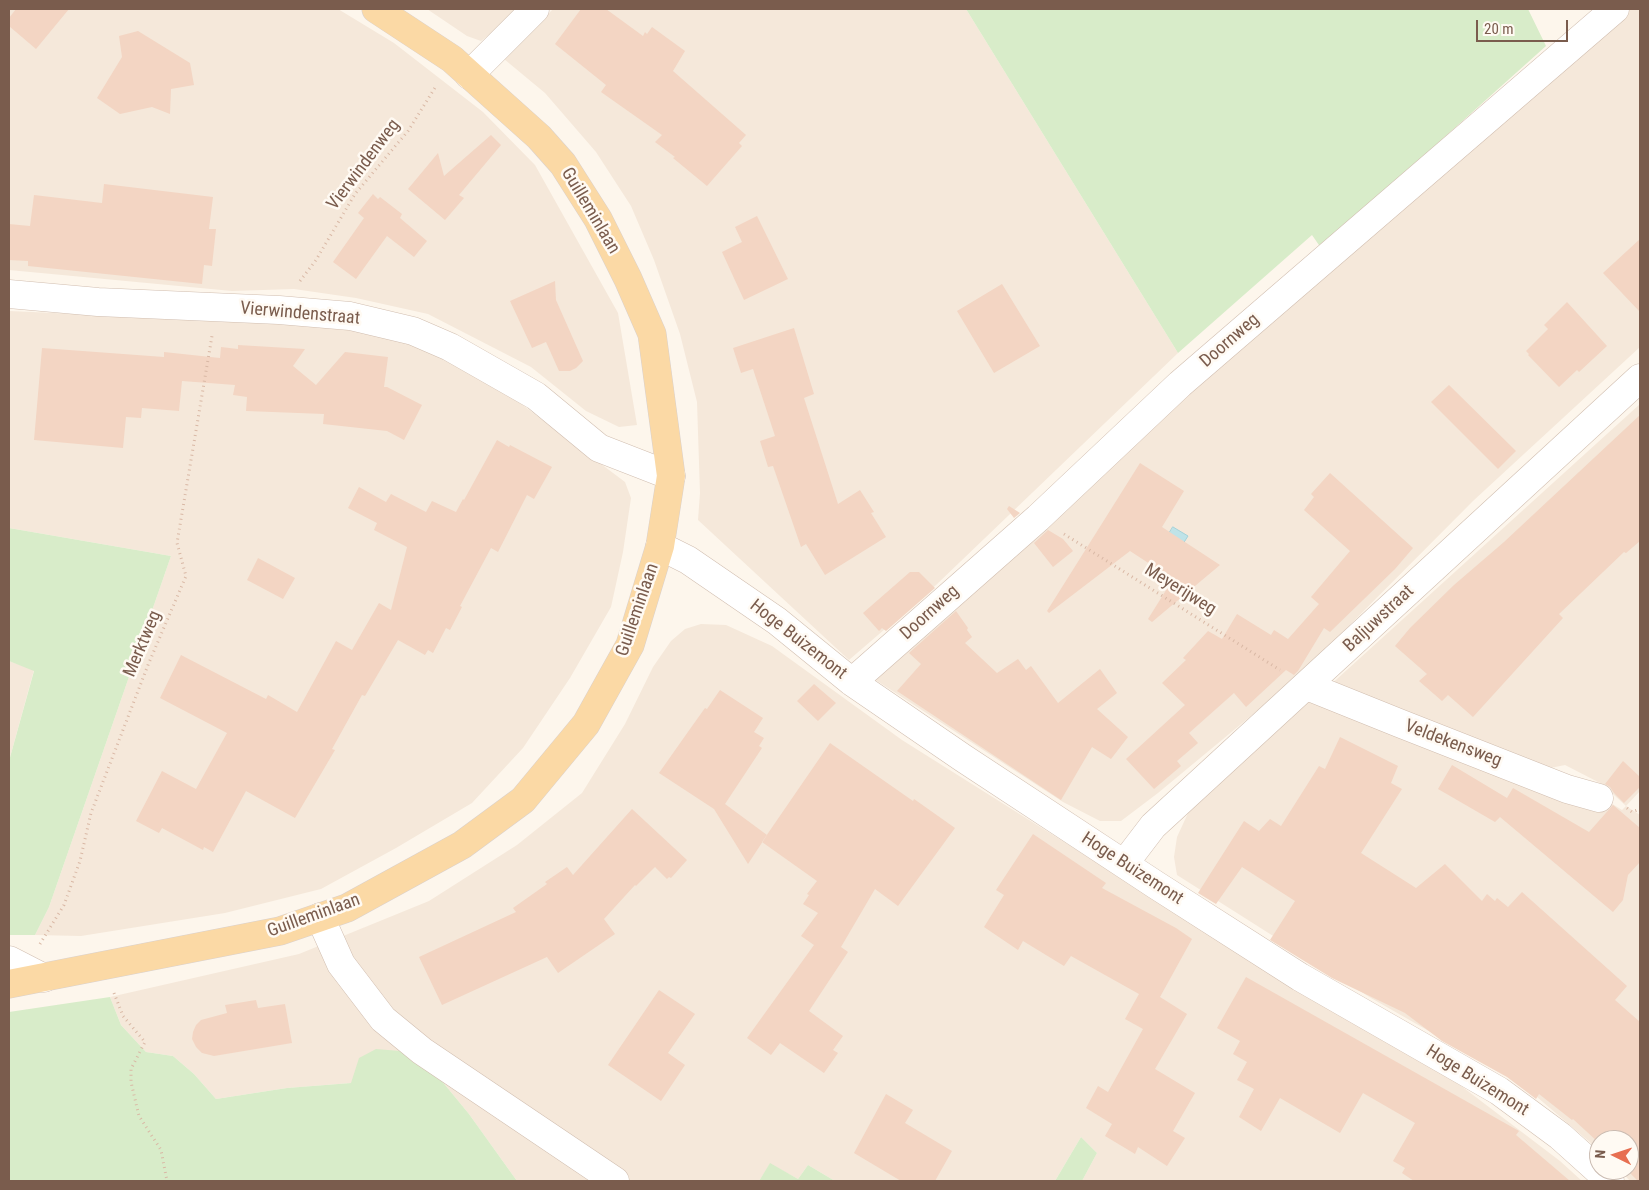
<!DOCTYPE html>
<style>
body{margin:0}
#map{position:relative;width:1649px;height:1190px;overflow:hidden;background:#fdf6ec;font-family:"Roboto Condensed",sans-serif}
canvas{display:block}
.frame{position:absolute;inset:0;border:10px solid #7a5c4d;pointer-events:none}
.north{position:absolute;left:1589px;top:1130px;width:50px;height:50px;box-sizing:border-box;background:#fffaf3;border:1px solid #cabbb1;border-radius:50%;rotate:274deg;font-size:14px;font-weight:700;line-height:20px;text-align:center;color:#7a5c4d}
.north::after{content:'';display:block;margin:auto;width:18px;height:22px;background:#e76f51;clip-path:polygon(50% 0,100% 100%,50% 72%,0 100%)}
.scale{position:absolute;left:1476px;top:20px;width:92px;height:22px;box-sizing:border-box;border:2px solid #7a5c4d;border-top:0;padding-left:6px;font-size:15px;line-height:18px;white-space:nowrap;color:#7a5c4d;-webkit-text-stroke:4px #fffaf3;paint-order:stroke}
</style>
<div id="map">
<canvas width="1649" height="1190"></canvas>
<div class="frame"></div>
<div class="north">N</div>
<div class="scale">20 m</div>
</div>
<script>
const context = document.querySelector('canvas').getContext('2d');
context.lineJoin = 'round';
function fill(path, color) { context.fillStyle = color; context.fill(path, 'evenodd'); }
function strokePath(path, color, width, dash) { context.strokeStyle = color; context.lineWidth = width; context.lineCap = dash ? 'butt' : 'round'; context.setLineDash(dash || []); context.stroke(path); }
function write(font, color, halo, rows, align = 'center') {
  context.font = font + ' "Roboto Condensed",sans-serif'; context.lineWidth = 5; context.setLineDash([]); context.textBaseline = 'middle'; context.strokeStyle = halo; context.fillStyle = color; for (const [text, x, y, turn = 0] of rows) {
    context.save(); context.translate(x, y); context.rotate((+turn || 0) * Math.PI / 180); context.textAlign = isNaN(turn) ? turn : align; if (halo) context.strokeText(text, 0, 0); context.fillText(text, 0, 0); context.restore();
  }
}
const residential = new Path2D(`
 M9,9H338L394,43L483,112L535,165L618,313L637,425L619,427L586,411L531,367L428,314L356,298L294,289L232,291L9,270Z
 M427,9H517L500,26L481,41L467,36Z
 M553,9H966L1178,353L936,585L849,660L698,520L700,493L697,402L680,334L654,260L631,206L596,152L545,93L504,59Z
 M1619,9H1640V347L1473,501L1299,676L1158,793L1121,821H1100L1063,802L868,675Z
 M9,311L259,322L381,333L424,347L516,400L625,482L631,498L623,552L611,607L570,678L523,748L472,803L396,848L321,889L225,913L81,936L35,935L49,907L171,556L9,528Z
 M1640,404V791L1626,806L1640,815V1181H1630L1620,1170H1629V1140H1599V1150L1530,1091L1511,1078L1371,998L1177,875L1174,857L1177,837L1189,811L1315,693L1606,800L1622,810L1626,806L1602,784L1565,765L1540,770L1327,688Z
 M701,624L726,625L772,646L902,740L1223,942L1452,1079L1560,1161L1582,1181H1082L1097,1153L1081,1137L1055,1181H835L808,1165L798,1179L770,1164L759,1181H517L469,1114L441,1080L351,1083L287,1088L216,1099L194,1074L173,1056L146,1052L121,1025L110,997L299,954L429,901L517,845L582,793L625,724L653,667L671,641L685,629Z
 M9,661L34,670L9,761Z`);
const green = new Path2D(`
 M966,9H1528L1546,46L1321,248L1312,235L1178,353Z
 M9,528L171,556L49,907L35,935H9V761L34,671L9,661Z
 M110,997L121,1025L146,1052L173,1056L194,1074L216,1099L287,1088L351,1083L359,1058L376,1049L400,1051L441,1080L469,1114L517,1181H9V1012Z
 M1081,1137L1097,1153L1082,1181H1055Z
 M770,1163L798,1179L808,1165L835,1181H759Z`);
const water = new Path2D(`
 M1173,527L1188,536L1167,569L1153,560Z`);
const building = new Path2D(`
 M16,9H69L36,49L9,26V18Z
 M581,9H606L643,36L645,32L647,34L652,27L685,51L673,71L746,135L739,143L742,146L707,186L673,158L675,157L655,142L662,135L601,92L606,85L555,44Z
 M138,31L190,63L194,85L171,89L170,114L152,107L120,114L97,98L122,57L119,36Z
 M491,135L501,145L459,195L464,198L445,220L408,189L438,153L444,176Z
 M104,184L213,197L209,229H216L212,266L204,265L202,284L28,266V261L9,260V224L30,226L34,195L102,203Z
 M373,194L378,199L380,197L402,214L400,218L427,241L414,257L387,236L356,279L333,262L364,218L358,213Z
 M757,216L788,279L744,300L722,252L742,242L735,227Z
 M1640,239V312L1603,273Z
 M555,281L556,300L583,361L576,368L570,371H559L546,342L532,348L510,301Z
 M1002,284L1040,346L994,373L957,311Z
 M1567,302L1607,346L1579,372L1577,370L1559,387L1528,355L1529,354L1526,351L1548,329L1544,325Z
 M794,328L814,394L804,398L838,504L860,490L874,512L871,513L886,537L825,575L806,544L801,547L773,466L768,467L760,441L775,436L753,369L741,373L733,348Z
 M238,345L305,349L293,366L316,385L345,352L388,357L384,387H387L422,405L404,440L387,431L323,424L324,414L246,411L247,397L233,395L235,385L182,381L179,411L142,408L141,418L126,417L123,448L34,440L42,348L164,357V352L220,358L221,347L238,349Z
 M1449,385L1516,451L1498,469L1431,402Z
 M1640,415V541L1626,553L1624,552L1559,614L1563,618L1473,717L1448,695L1442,701L1419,681L1427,674L1395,646L1410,628L1454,585L1504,542Z
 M497,440L509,447L510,445L552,467L534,499L527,495L498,552L491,548L460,606L462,607L450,630L446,628L433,653L428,650L425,655L398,640L365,696L362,695L332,749L335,750L295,818L246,791L213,852L204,847L203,850L162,828L159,833L136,821L162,771L196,789L227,733L160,698L181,655L266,699L268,695L297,712L336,641L352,650L379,603L391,610L407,547L374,530L377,523L348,508L359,487L386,502L391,494L426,512L432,501L456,512L463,499L464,500Z
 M1140,463L1184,491L1162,527L1220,565L1152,622L1148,619L1173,579L1130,551L1049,613L1047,611Z
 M1330,473L1413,548L1395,569L1330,632L1324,628L1298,671L1294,675L1286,670L1246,707L1234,693L1189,733L1198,743L1177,761L1181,766L1154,789L1126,759L1185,705L1162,683L1186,660L1183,658L1208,631L1222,639L1237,614L1271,635L1274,630L1288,639L1319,604L1311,597L1350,551L1304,510L1314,497L1311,494Z
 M1009,506L1020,513L1014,518L1007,509Z
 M1048,530L1063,539L1073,551L1053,567L1034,543Z
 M258,558L295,578L283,599L247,580Z
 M910,572H919L935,588L886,631L882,628L879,631L863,613Z
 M956,611L968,628L967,630L972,637L965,643L997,673L1018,659L1026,670L1031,666L1058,703L1100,669L1117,693L1097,709L1128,737L1111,759L1092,747L1061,800L897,691L921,664L909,653Z
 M814,684L836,703L818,721L797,701Z
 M720,690L763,718L754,732L764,738L759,746L762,748L725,804L767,835L748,864L714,809L659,773L690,729L705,708L707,709Z
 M1340,737L1398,766L1391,783L1402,789L1361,853L1416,888L1445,864L1482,901L1487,894L1495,901L1497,898L1508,907L1522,892L1627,986L1615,1000L1640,1022V1181H1638L1627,1170H1629V1140H1599V1143L1573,1119L1572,1120L1539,1094L1536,1099L1507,1077L1442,1041L1405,1013L1332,978L1270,940L1295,901L1242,867L1216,904L1198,893L1244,821L1259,831L1270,819L1281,826L1319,766L1325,769Z
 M830,743L913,801L914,799L955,828L898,906L875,889L841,947L848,952L809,1011L843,1036L833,1050L838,1053L824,1073L780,1043L771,1055L747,1038L814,945L801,936L818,913L803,904L809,895L807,894L817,881L762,842Z
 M1623,761L1640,777V787L1624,803L1614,793L1610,787L1605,784Z
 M1452,765L1507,798L1513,788L1589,832L1613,805L1640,828V862L1628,875L1623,900L1613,912L1500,817L1495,822L1438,789Z
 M632,809L687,860L671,878L669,877L667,879L655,867L636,886L635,885L604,919L615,934L558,973L547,957L442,1005L419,957L516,912L513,908L547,884L545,882L567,867L573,875Z
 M1033,834L1106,883L1102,888L1176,928L1192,939L1160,997L1187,1014L1155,1069L1195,1093L1173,1131L1185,1138L1167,1166L1138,1147L1135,1154L1105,1136L1112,1124L1086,1108L1098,1086L1108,1092L1143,1029L1125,1019L1139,994L1071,956L1064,966L1023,941L1018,950L984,927L1004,895L996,890Z
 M1246,977L1519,1131L1516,1135L1570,1181H1414L1402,1173L1405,1168L1393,1161L1415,1123L1363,1093L1340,1133L1280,1098L1261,1131L1239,1117L1254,1089L1237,1080L1247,1062L1233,1054L1240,1041L1217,1028Z
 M659,990L695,1014L668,1053L685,1065L661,1101L608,1065Z
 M256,1000L258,1008L285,1004L292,1043L214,1056L202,1053L196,1047L192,1039L193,1032L196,1025L201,1020L227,1013L225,1005Z
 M886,1094L913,1110L905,1123L952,1151L935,1181H901L854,1153Z`);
const path = new Path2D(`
 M300,281L316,260L355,194L408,131L436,86
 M1064,534L1280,670
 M1627,808L1632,812L1640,809
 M40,944L64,905L80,861L91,813L148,665L186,576L177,543L212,336
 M114,993L123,1016L145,1042L131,1069V1082L139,1116L161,1150L167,1181`);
const minor = new Path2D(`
 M469,75L535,9
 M9,294L98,302L279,310L350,316L413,331L450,347L536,396L599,448L671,476
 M660,546L688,560L777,621L852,682L963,758L1156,885L1300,977L1499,1091L1560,1136L1610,1181
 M852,682L1038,518L1180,384L1615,9
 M1307,686L1399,723L1567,789L1599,798
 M1124,864L1153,826L1640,378
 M320,917L341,964L383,1019L422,1051L615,1181
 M9,960L44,978`);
const major = new Path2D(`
 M9,984L280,931L347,908L462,845L523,800L586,724L630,645L660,546L671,476L652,334L628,279L598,219L563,164L539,137L452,59L376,9`);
const streetNames = [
 ["Vierwindenweg",364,165,-53],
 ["Guilleminlaan",590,211,59],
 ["Vierwindenstraat",300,314,5],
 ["Doornweg",1230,341,-41],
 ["Meyerijweg",1180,590,32],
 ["Guilleminlaan",638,610,-71],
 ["Doornweg",930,613,-42],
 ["Baljuwstraat",1379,619,-43],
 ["Hoge Buizemont",798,640,38],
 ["Merktweg",143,644,-67],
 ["Veldekensweg",1453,744,21],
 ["Hoge Buizemont",1132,869,33],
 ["Guilleminlaan",314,916,-20],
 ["Hoge Buizemont",1477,1081,32]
];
fill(residential, '#f5e8da');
fill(green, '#d8ecc9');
fill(water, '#bfe3e8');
strokePath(water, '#a5d3da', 1);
fill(building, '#f3d5c3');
strokePath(minor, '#d1beb0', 29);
strokePath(major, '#dad1cd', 29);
strokePath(path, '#d9b8a5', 3, [1, 4]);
strokePath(minor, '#fff', 28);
strokePath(major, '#fbd9a5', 28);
write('18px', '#7a5c4d', '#fffaf3', streetNames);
</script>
